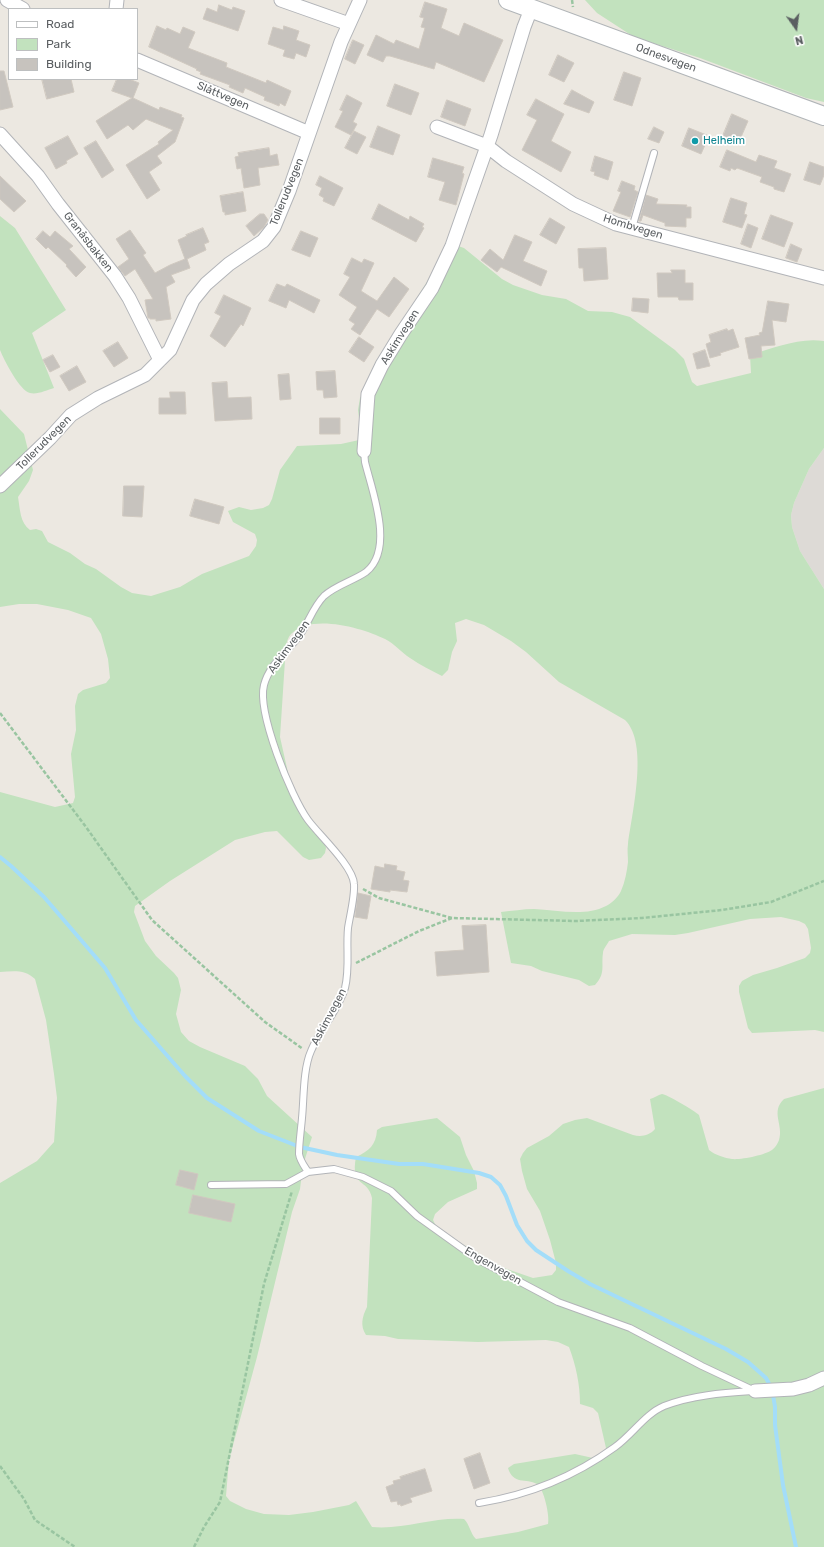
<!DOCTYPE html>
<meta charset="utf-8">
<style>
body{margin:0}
#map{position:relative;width:824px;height:1547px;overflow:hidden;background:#ece8e1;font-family:Rubik,sans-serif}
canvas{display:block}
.legend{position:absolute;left:8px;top:8px;width:130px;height:72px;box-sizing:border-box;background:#fff;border:1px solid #bdbfc0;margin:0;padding:5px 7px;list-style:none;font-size:12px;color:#5a5e61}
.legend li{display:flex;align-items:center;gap:8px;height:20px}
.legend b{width:20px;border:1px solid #bdbfc0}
.north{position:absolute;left:776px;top:8px;width:40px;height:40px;-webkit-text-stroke:3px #fff;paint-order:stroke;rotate:166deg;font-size:11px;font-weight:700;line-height:16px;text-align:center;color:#5a5e61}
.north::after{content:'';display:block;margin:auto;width:14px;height:18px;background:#5a5e61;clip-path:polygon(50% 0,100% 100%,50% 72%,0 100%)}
</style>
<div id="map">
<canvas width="824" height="1547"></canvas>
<ul class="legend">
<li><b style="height:5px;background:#fff"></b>Road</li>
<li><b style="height:11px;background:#c2e2be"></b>Park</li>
<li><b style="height:11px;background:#c7c3be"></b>Building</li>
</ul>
<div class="north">N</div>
</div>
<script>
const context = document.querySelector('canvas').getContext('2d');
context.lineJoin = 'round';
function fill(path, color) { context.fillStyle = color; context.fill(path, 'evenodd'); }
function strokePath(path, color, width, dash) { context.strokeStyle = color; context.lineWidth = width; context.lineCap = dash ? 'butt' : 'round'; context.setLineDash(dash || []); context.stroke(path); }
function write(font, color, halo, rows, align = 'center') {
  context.font = font + ' Rubik,sans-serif'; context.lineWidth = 3.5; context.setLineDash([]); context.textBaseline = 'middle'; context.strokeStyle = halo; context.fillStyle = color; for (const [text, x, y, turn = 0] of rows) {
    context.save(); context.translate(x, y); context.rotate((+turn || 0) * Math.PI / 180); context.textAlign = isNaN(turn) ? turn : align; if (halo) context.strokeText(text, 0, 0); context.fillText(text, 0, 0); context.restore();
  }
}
const industrial = new Path2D(`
 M824,448V589L800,551L792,527L791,515L794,503L809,469Z`);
const green = new Path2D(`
 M585,0H824V102L806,98L700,58L634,37L597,13Z
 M0,216L15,228L66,310L32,333L54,388C47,390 37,395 30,393C20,391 4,360 0,350Z
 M458,246L464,248L502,279L513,285L542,295L566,299L588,311L612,312L630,317L675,350L684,359L692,382L697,386L751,373L750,355C773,348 800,337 824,341V448L809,469L794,503L791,515L792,527L800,551L824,589V1032L815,1030L752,1033L748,1028L739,992V986L742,981L753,975L777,968L805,958L810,953L811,948L808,929L805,924L799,921L781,917L750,919L688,933L675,935L632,934L609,941C607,945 603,949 603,953C601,966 606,973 595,985L589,986L579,980L542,971L531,966L511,963L501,912C512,911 523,909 534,909C557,910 585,917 606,906C611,904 619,896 621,891C625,882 627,871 628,862C628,856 627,850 628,844C632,813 649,743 625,720L559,682L526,652L511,641L484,625L466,619L455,623L457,641L452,652L448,670L442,676C431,670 420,665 410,658C401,652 395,644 385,639C363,628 311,613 291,634C289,636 287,641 286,645L280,737L295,804L300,815L323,836L326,848L325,853L321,858L309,860L303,857L277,831L265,832L235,840L170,881L135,906L134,912L145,941L156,956L174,973L178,978L181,990L176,1014L181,1032L189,1041L200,1047L245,1066L258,1079L267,1096L312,1137L303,1165L300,1189L292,1212L257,1357L229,1460L226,1496L230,1501L246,1509L264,1514L289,1515L313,1512L349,1505L356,1501L372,1527C403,1530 433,1517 464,1519C470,1525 470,1533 476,1539L518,1532L548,1524C550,1517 544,1488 537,1484C526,1478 513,1485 508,1468L514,1464L575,1454L593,1458L604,1454L606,1448L598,1413L593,1408L580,1404C580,1384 576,1366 569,1347L558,1342L546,1340L478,1342L398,1339L385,1336L366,1335C360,1326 362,1317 367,1307L372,1198C368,1178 350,1188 356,1157C369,1151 376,1145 377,1130L382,1127L437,1118L460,1137L466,1155L474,1171L477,1183V1189L448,1202L435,1214L433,1220L436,1226L450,1237L504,1268L533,1278L552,1275L556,1270V1263L550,1240L540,1211L527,1189L522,1171L520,1159L523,1153L527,1148L549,1136L563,1124L575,1120L587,1118L633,1135C641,1137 649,1136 655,1129L650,1099C654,1098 658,1095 662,1094C666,1094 695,1111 699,1115L709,1150C715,1155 725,1158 732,1159C741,1160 765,1155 772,1150C775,1148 778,1143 779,1140C784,1125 770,1112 784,1099L824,1088V1547H0V1183L37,1161L54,1142L57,1098L54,1074L46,1020L35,979C25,969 13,971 0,972V792L55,807L73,803L75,797L71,754L76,730L75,706L78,694L83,690L106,683L110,678L108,659L101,634L91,618L68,610L37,604H19L0,607V409L24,434L33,470L29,481L18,497C20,509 20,523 30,530L36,529L42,531L48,542L70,553L85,564L96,569L121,587L132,593L151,596L180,587L202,574L249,556L256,546L257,540L255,534L233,522L228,511L239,507L251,510L263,508L269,505L272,499L280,470L297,446L341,444L359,440L361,434L358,410L360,398L375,372L385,349L440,261Z`);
const stream = new Path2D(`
 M0,857L11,866L44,897L105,968L136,1020L185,1076L207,1098L259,1131L300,1147L337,1155L399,1164H423L479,1173L491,1177L500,1185L506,1196L517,1225L527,1241L536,1250L568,1271L590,1284L726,1349L748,1362L766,1378L772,1389L775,1407V1425L783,1485L796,1547`);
const building = new Path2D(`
 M425,2L447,9L441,28L459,36L464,23L503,40L484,82L436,62L434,69L390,56H386L383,62L367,55L376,35L394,44L396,40L419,49L425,28L421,27L424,18L420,17Z
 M219,5L232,10L233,7L245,11L238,31L203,19L207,8L217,12Z
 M157,26L166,30L167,28L180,34L183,27L195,32L188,48L227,63L226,67L266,83L267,80L291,91L285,106L280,103L279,106L272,103L264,100L265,97L245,88L243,93L229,87L230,85L200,74L201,72L196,70L197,69L149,47Z
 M284,26L299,31L296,40L310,45L306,57L296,53L294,59L283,56L285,50L268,44L273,27L283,30Z
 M353,40L364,45L355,64L345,59Z
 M558,55L574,63L564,82L549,75Z
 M0,71H4L13,107L0,110Z
 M624,72L641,78L632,106L614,100Z
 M42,79H71L74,92L47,99Z
 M117,79H129L139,83L133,98L159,110L160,107L182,115L181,117L184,118L175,142L157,156L162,163L149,172L160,190L147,199L126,165L159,144L158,142L173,130L146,119L133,130L128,125L107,139L96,121L132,98L112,91Z
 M395,84L419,93L411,115L387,106Z
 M572,90L594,102L589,113L564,104Z
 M347,95L362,103L353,122L357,124L351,135L335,127L343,111L340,110Z
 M536,99L564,114L551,141L571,152L561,172L522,150L537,120L527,115Z
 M447,100L471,109L465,126L441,117Z
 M732,114L748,121L738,144L722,138Z
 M378,126L400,135L393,155L370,147Z
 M654,127L664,132L659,143L648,139Z
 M689,128L709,136L701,154L682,146Z
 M354,131L366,137L357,154L345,148Z
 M68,136L78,154L66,161L67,163L56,169L45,148Z
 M96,141L114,170L102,178L84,148Z
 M269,148L270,156L277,154L279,165L258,168L260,185L244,188L241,168L237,169L235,157L239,156L238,153Z
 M727,150L756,162L759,155L777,161L774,168L791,174L784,192L774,189V187L760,182L762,177L737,168L735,170L731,168L730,171L720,167Z
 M595,156L613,162L608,180L594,175L595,172L591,171Z
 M433,158L464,167L462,173L464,174L456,205L439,200L445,182L428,177Z
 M810,162L824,167V175L820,185L804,180Z
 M0,176L26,201L14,212L0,199Z
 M320,176L343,188L334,206L323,201L324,198L319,195L322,188L316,185Z
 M622,181L635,186L634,190L638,192L630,217L613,211L621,192L618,191Z
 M243,192L246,211L225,215V212H223L220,196Z
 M646,195L658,199L656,204L687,205L686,207H691V218H686V227L665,226V223L643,215L641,221H639Z
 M731,198L747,203L744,214L747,215L742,228L723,222Z
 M379,204L409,220L410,216L424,224L422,227L424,228L416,242L372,219Z
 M260,214H264L268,220L264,227L254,236L246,226Z
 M771,215L793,223L784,247L762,239Z
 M550,218L565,227L556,244L540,235Z
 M748,224L758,228L751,248L741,244Z
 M203,228L209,242L204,244L206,250L187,259L190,268L171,275L175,282L166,287L171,319L156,321V319H150V318H148L145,300L153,299L135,269L125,276L118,267L129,259L116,239L130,230L146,253L143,255L155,273L170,265L185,259L178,240L187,236L186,235Z
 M43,231L50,237L55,231L73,246L69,249L86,267L76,277L66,266L67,265L48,247L46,249L36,239Z
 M301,231L318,238L310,257L292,250Z
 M515,235L532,242L523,261L547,271L541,286L501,267L497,272L481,260L490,249L503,260Z
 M791,244L802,249L797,262L786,258Z
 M606,248L608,279L584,281L583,268H579L578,249Z
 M352,258L362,263L364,259L374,263L361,291L377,301L394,277L409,289L389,317L377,309L360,335L351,329L355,324L349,320L357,307L339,295L350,277L344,274Z
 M671,270H685V283H693V300H679L678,297H658L657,273H672Z
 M277,284L285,287L287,284L320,300L314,313L289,300L286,308L269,301Z
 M224,295L251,308L243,326L241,324L225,347L210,336L221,316L215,313Z
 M633,298L649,299L648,313L632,311Z
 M768,301L789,304L786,322L772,320L775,345L761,346L762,357L749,359L745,338L760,335L759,333L762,332Z
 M727,329L728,331L733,329L739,347L720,353L721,355L710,358L706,344L711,342L709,335Z
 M359,337L374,347L364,362L349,352Z
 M118,342L128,358L114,367L103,351Z
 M705,350L710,366L697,369L693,354Z
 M53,355L60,367L50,372L43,360Z
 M77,366L86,382L69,391L60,376Z
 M335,371L337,397L324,398L323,390H317L316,372Z
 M289,374L291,399L280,400L278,375Z
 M227,382L228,398L251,397L252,419L215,421L212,383Z
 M170,392H185L186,414H159V398H170Z
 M320,418H340V434H320Z
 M124,486H144L142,517L123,516Z
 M195,499L224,507L219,524L190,516Z
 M385,864L397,866L396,870L405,872L403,880L409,881L407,892L390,890V892L371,889L375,866L384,868Z
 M358,893L371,896L367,919L355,917Z
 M486,925L489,972L437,976L435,952L464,950L462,926Z
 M180,1170L198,1174L194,1190L176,1185Z
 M193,1195L235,1204L231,1222L189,1213Z
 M480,1453L490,1483L474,1489L464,1459Z
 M425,1469L432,1491L410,1498L412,1502L401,1506L400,1504L398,1505L397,1501L391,1502L386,1487L394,1484L393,1481L401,1479L400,1477Z`);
const path = new Path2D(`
 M572,0L573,7
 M0,713L86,827L152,920L265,1022L303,1049
 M363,889L379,898L452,918
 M356,963L419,931L452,918L576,921L642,918L722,910L771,902L824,881
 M0,1466L24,1499L35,1520L75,1547
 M194,1547L204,1527L220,1502L264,1284L292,1191`);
const lane = new Path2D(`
 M632,228L654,153
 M308,1172C305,1167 300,1161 299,1154C299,1143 301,1130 302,1118C304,1098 303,1069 311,1051C320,1029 338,1011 345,988C350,968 346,948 348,928C350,915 355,896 354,884C353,866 319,835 308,820C291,797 257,712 264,685C269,665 287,652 299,636C308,624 313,607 324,596C336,585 353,581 366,572C395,549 372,491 365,462L364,451
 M211,1185L286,1184L308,1172L334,1169L363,1177L391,1191L417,1216L477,1259L558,1302L630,1328L702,1366L755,1391
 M479,1503C529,1495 575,1476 615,1447C632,1435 645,1414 664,1406C692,1395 723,1393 753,1391`);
const street = new Path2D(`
 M7,0L23,9
 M281,0L349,24
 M116,9L117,0
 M137,60L309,133
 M437,127L487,146L506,161L573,204L616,224L824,278
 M0,134L38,176L58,204L115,276L129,298L160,360
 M364,451L368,394L382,365L401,334L432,288L452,246L491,135L524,27L531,9
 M0,486L50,438L71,415L98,398L145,375L170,350L193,300L206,284L229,264L263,241L274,227L289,191L341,42L360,0
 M755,1391L793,1389L809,1385L824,1378`);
const secondary = new Path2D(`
 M508,0L824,116`);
const markers = [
 [695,141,4,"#0f9aa8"]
];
const streetNames = [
 ["Odnesvegen",666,58,20],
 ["Slåttvegen",223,96,23],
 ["Tollerudvegen",287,192,-68],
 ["Hombvegen",633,227,17],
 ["Granåsbakken",88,242,52],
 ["Askimvegen",400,337,-58],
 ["Tollerudvegen",44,443,-45],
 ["Askimvegen",289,647,-54],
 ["Askimvegen",329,1017,-62],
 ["Engenvegen",493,1266,30]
];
const cultureNames = [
 ["Helheim",703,141]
];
fill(industrial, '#dddad6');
fill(green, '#c2e2be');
strokePath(stream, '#a3ddf9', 4);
fill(building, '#c7c3be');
strokePath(building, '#d0c9c0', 1);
strokePath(lane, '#b2b4b8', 8);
strokePath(street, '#b2b4b8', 15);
strokePath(secondary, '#b1b5b8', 20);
strokePath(path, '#99c5a1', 2.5, [4, 2]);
strokePath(lane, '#fff', 6);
strokePath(street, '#fff', 13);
strokePath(secondary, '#fff', 18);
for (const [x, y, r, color] of markers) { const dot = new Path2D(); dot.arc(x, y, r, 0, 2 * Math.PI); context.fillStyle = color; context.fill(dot); strokePath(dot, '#fff', 1.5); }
write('11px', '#5a5e61', '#fff', streetNames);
write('11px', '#0d838f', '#fff', cultureNames, 'left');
</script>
